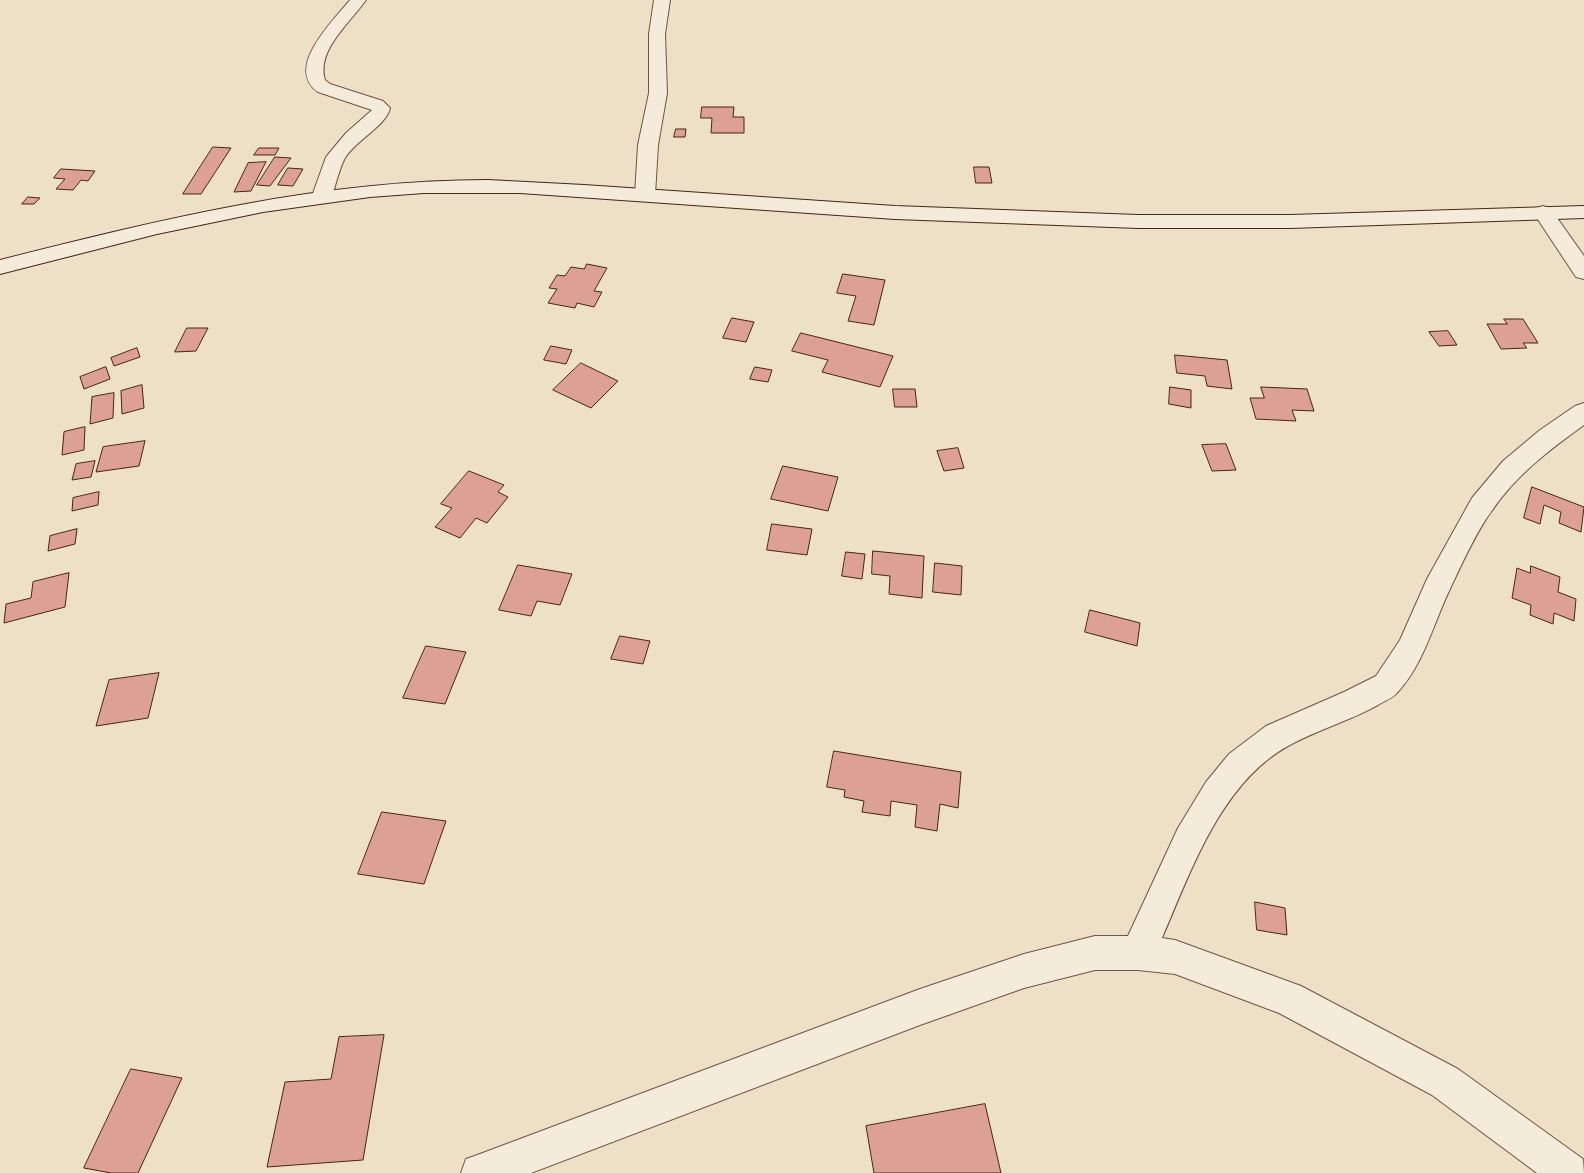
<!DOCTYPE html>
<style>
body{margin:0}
canvas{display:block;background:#eee0c6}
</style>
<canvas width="1584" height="1173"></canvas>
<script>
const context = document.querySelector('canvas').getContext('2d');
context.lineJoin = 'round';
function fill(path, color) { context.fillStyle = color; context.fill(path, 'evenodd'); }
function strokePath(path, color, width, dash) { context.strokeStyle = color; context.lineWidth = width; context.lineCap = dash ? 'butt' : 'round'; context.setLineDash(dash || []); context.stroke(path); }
const building = new Path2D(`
 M702,107H734L733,117H744V133H711L712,118H701Z
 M676,129H686L685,137H674Z
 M213,147L231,148L201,194H183Z
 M259,148H279L275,155H254Z
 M275,157L291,158L270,186L257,185Z
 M266,162L251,191L234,192L248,163Z
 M974,167H989L992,183H976Z
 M288,168L303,169L293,186L278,185Z
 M61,169L95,171L88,181L81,180L73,190L56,189L65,179L54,178Z
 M28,197L40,198L34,204H22Z
 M587,264L607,268L594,291L602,292L594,307L577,303L575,308L548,303L557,289L549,288L557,275L565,276L571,267L584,269Z
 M843,274L885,280L874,325L848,321L856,296L837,293Z
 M732,318L754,322L746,342L723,338Z
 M1504,319H1523L1538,343H1523L1527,348L1501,349L1487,324H1507Z
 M187,328H208L196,351L175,352Z
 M1448,331L1457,345L1439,346L1429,332Z
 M801,333L893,356L880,387L822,372L828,360L792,351Z
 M551,346L572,350L566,364L544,360Z
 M137,348L140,357L114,366L111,358Z
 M1175,355L1227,360L1232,389L1207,386L1205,376L1177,373Z
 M581,363L618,381L591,408L553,390Z
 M106,367L110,379L84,389L80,377Z
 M755,367L772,370L768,382L750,379Z
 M142,385L144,408L122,414L121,391Z
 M1170,387L1191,390V408L1169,404Z
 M1261,387L1307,389L1314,411L1292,410L1296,421L1256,419L1250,398H1264Z
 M893,389H915L917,407H895Z
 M114,393L113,418L90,424L92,397Z
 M85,427L84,450L62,455L64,432Z
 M145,441L139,466L96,472L103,447Z
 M1226,444L1236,470L1212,471L1202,445Z
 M958,448L964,468L944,471L937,451Z
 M95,461L91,477L72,480L76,464Z
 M783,466L838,477L828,511L771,499Z
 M469,471L504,485L498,492L508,497L487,523L476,518L460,538L435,527L452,508L441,504Z
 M1532,487L1584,507L1581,532L1559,523L1561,512L1544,505L1540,524L1524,518Z
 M99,492L98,505L72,511L73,498Z
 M772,524L812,529L807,555L767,550Z
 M77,529L75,544L48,551L50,536Z
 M873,551L924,556L922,598L889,594L890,576L872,574Z
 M846,552L865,554L862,579L842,576Z
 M935,563L962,566L961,595L933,592Z
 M518,565L572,574L560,605L537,601L531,616L499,610Z
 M1531,566L1560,577L1558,592L1576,599L1574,621L1554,613L1553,624L1530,615L1531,605L1512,598L1517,568L1530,573Z
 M69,573L65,607L4,623L6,604L31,598L33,582Z
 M1090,610L1140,623L1137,646L1085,632Z
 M620,636L650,641L643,664L611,659Z
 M426,646L466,652L445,704L403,698Z
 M159,673L148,718L96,726L109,680Z
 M834,751L961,772L958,808L940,804L937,831L915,827L917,805L891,801L890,816L862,812L864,801L844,797L845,790L827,787Z
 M382,812L446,821L424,884L358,874Z
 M1255,902L1285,908L1287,935L1257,930Z
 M384,1035L363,1160L267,1167L285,1082L331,1079L339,1037Z
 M131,1069L182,1078L138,1173H111L84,1168Z
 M985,1104L1001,1173H874L866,1126Z`);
const street = new Path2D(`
 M350,0H366C350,23 316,50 325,80L330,84L383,101L390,108C387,125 355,141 345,158C339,169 336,184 332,196L329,200L322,202L315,200L312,196L326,157L346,133L372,110L318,92C284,68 333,21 350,0Z
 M654,0H670L665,34L667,93L658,145L655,195L652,199L645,201L638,199L635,195L638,145L649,93V34Z
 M1543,206L1550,208L1584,256V279L1576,277L1533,212L1536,208Z
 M1584,403V425C1549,450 1515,476 1491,512C1476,532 1461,566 1450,589C1433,624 1424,664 1397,693C1393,698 1384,701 1378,705C1349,721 1317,730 1288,746C1221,783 1191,871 1162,938L1175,940L1301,986L1458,1069L1583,1159L1584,1173H1537L1432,1095L1279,1013L1175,974L1138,970H1095L1024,988L920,1025L531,1173H461L466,1159L480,1154L920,989L1024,954L1095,936H1128L1178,828L1206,782L1229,754L1266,726L1344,692L1376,676L1400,640L1427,579L1472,498L1503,461L1540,430L1575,406Z`);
const secondary = new Path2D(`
 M488,180L584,185L895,206L1138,215H1290L1584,206V218L1290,228H1138L895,219L520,193H424L370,197L263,212L157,234L0,274V260C162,219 320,180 488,180Z`);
fill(building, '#dda094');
strokePath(building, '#472417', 1);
strokePath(street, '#715343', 2);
strokePath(secondary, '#472417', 2);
fill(street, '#f4ebda');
fill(secondary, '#f4ebda');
</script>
